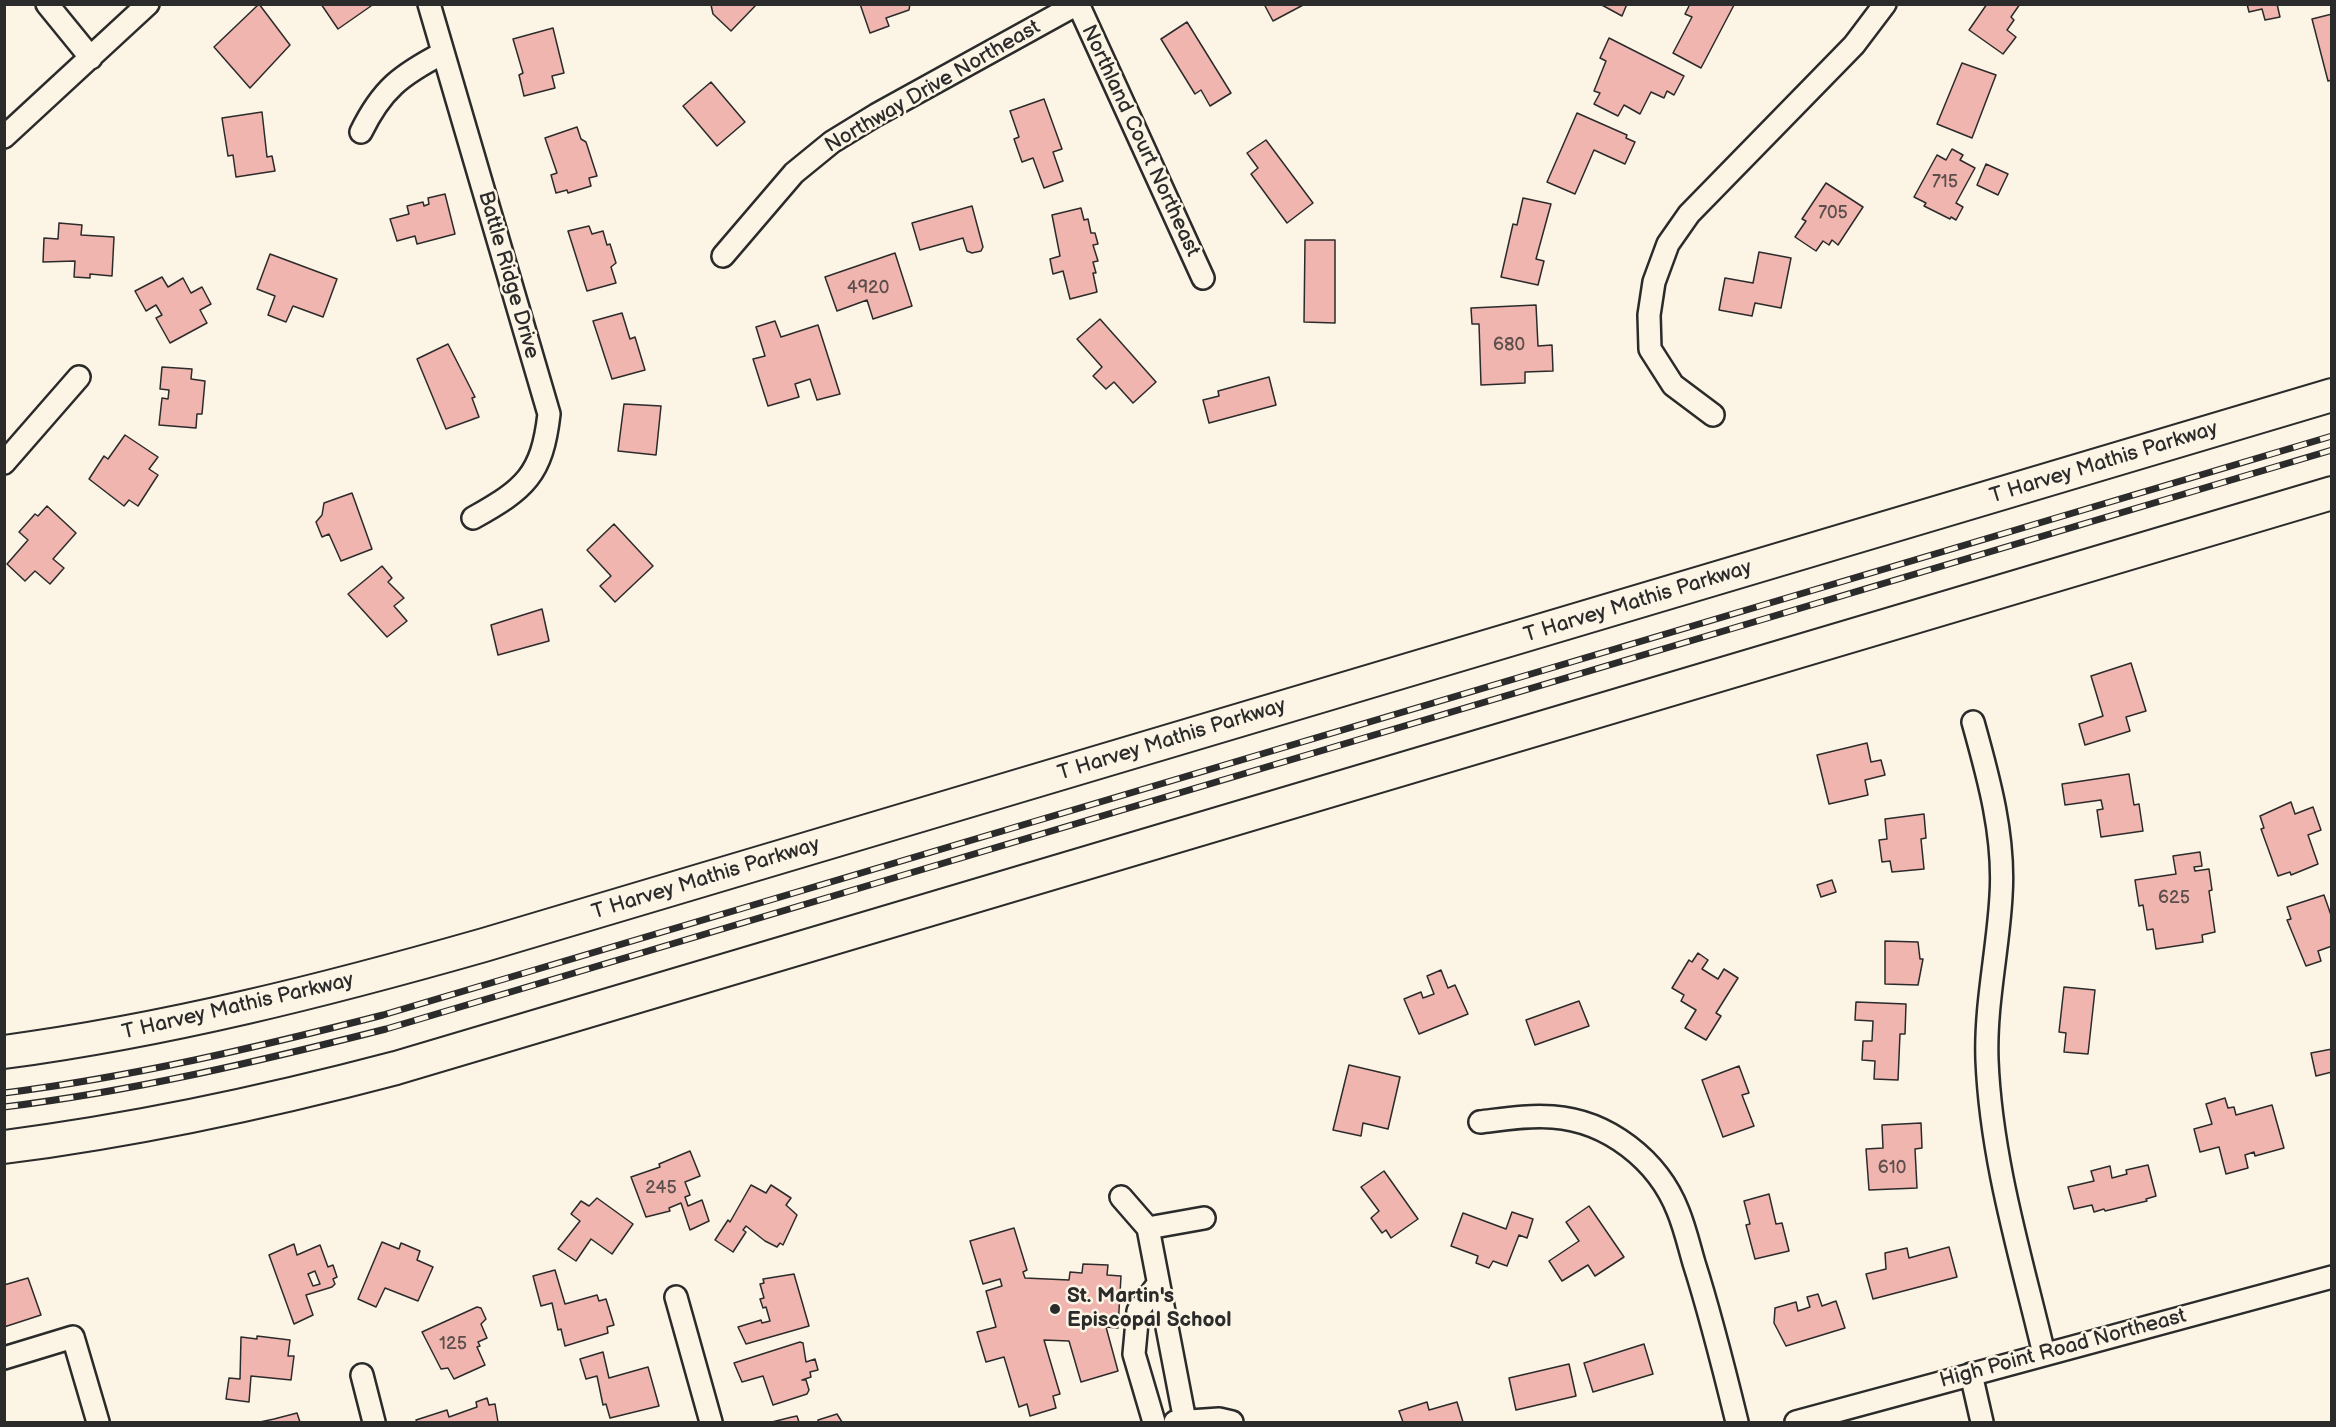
<!DOCTYPE html>
<style>
body{margin:0}
#map{position:relative;width:2336px;height:1427px;overflow:hidden;background:#fcf5e5;font-family:"Balsamiq Sans",sans-serif}
canvas{display:block}
.frame{position:absolute;inset:0;border:6px solid #2b2b2b;pointer-events:none}
</style>
<div id="map">
<canvas width="2336" height="1427"></canvas>
<div class="frame"></div>
</div>
<script>
const context = document.querySelector('canvas').getContext('2d');
context.lineJoin = 'round';
function fill(path, color) { context.fillStyle = color; context.fill(path, 'evenodd'); }
function strokePath(path, color, width, dash) { context.strokeStyle = color; context.lineWidth = width; context.lineCap = dash ? 'butt' : 'round'; context.setLineDash(dash || []); context.stroke(path); }
function write(font, color, halo, rows, align = 'center') {
  context.font = font + ' "Balsamiq Sans",sans-serif'; context.lineWidth = 5; context.setLineDash([]); context.textBaseline = 'middle'; context.strokeStyle = halo; context.fillStyle = color; for (const [text, x, y, turn = 0] of rows) {
    context.save(); context.translate(x, y); context.rotate((+turn || 0) * Math.PI / 180); context.textAlign = isNaN(turn) ? turn : align; if (halo) context.strokeText(text, 0, 0); context.fillText(text, 0, 0); context.restore();
  }
}
const building = new Path2D(`
 M259,4L290,45L250,88L214,47Z
 M321,4H370L371,6L338,29Z
 M757,4L731,31L713,14L711,5Z
 M860,4H910L909,10L886,18L889,26L870,33Z
 M1264,4H1305L1273,21Z
 M1600,4H1627L1622,16Z
 M1690,4L1734,5L1701,68L1673,53L1692,17L1685,14Z
 M1987,4H2020L2011,17L2014,20L2007,30L2016,37L2003,54L1969,30Z
 M2247,4H2277L2280,17L2265,20L2262,9L2249,12Z
 M2332,14V80L2328,81L2312,19Z
 M1187,22L1231,93L1210,106L1201,90L1195,94L1161,39Z
 M553,28L564,73L552,76L555,88L524,96L519,75L523,73L513,39Z
 M1609,38L1684,76L1674,95L1667,91L1664,98L1651,92L1640,114L1624,105L1618,116L1594,104L1600,93L1594,91L1606,61L1600,58Z
 M1962,63L1996,75L1972,138L1937,124Z
 M711,82L745,122L717,146L683,106Z
 M1044,99L1062,149L1053,152L1063,181L1044,188L1033,158L1022,162L1014,139L1019,137L1010,111Z
 M262,112L267,157L272,156L275,171L236,177L233,155L228,156L222,118Z
 M1577,113L1627,135L1626,138L1635,142L1625,164L1594,150L1575,194L1547,182Z
 M577,127L581,139L586,142L597,176L589,178L591,186L568,193L567,190L556,193L551,175L557,173L545,138Z
 M1266,140L1313,203L1287,223L1251,174L1258,168L1247,153Z
 M1952,149L1963,155L1960,160L1975,168L1956,203L1963,207L1956,220L1951,217L1950,219L1924,206L1926,203L1914,197L1937,155L1946,160Z
 M1986,164L2008,174L1998,195L1977,185Z
 M1826,183L1863,207L1838,245L1832,240L1829,245L1823,241L1816,251L1795,237L1806,221L1802,219Z
 M445,194L455,234L417,244L415,236L397,241L390,219L409,214L407,206L423,202L424,206L429,204L428,198Z
 M1523,198L1551,204L1536,259L1544,261L1538,285L1501,277L1513,224L1517,225Z
 M972,206L983,247L981,251L972,253L967,251L963,238L920,250L912,223Z
 M1081,208L1084,220L1088,219L1091,233H1095L1098,244L1093,245L1098,261L1093,262L1096,273H1093L1097,292L1070,299L1063,271L1053,274L1050,259L1060,256L1052,215Z
 M59,223L82,225L81,235L114,237L112,276L90,274V278L74,277L75,261L43,262L44,238L58,239Z
 M589,226L592,234L603,231L607,245L610,244L616,263L611,267L616,283L587,291L568,231Z
 M1305,240H1335V323L1304,322Z
 M1759,252L1791,258L1781,308L1755,303L1752,316L1719,310L1725,278L1753,283Z
 M895,253L912,306L873,319L867,300L837,311L825,277Z
 M270,254L337,279L323,317L293,306L286,322L268,315L275,296L257,289Z
 M162,277L168,287L183,278L191,293L202,287L211,304L200,310L207,323L170,343L156,318L162,315L156,305L146,311L135,291Z
 M1536,305L1538,346L1552,345L1553,371L1525,372V383L1481,385L1479,324H1472L1471,308Z
 M622,313L630,339L635,337L645,370L612,379L593,321Z
 M1100,319L1156,382L1133,403L1114,382L1106,389L1093,376L1102,367L1077,339Z
 M775,321L781,337L818,325L840,394L817,400L810,379L795,384L799,397L768,406L753,359L765,356L756,327Z
 M448,344L475,397L472,398L479,417L446,429L417,359Z
 M162,367L192,369L191,379L205,381L202,414H197L196,428L159,425L162,398L168,399L169,390L160,389Z
 M1269,377L1276,405L1209,423L1203,400L1219,396L1218,391Z
 M624,404L661,406L656,455L618,451Z
 M125,435L158,457L149,469L158,475L138,506L129,500L124,506L89,479L104,456L108,459Z
 M352,493L372,549L341,561L329,534L322,537L316,522L322,515L324,503Z
 M47,506L76,533L53,559L64,568L50,584L35,571L25,581L7,564L28,540L19,532L35,514L38,516Z
 M614,524L653,566L615,602L600,586L611,576L587,550Z
 M382,566L392,578L388,582L404,598L394,606L407,621L387,637L348,594Z
 M542,609L549,641L498,655L491,625Z
 M2131,663L2146,711L2126,717L2130,731L2085,745L2079,724L2103,716L2091,676Z
 M1867,743L1871,762L1881,760L1885,775L1865,780L1868,795L1829,804L1817,755Z
 M2129,774L2134,805L2139,804L2143,831L2101,837L2097,810L2103,809L2101,800L2065,805L2062,784Z
 M2291,802L2295,814L2313,807L2321,830L2308,835L2318,864L2291,875L2290,872L2278,876L2261,829L2264,828L2260,816Z
 M1924,814L1926,838L1921,839L1924,869L1892,872L1890,861L1882,862L1879,840L1887,839L1885,819Z
 M2200,852L2202,866L2194,867L2195,871L2209,869L2212,890L2209,891L2215,932L2202,935L2203,942L2156,949L2153,929L2147,930L2143,905L2139,906L2135,880L2176,874L2173,856Z
 M1832,880L1836,892L1821,897L1817,885Z
 M2324,895L2332,918V946L2318,951L2321,961L2306,966L2287,920L2291,919L2287,907Z
 M1885,941L1918,942L1920,959H1923L1918,985L1885,984Z
 M1698,953L1708,960L1702,969L1718,979L1724,969L1738,978L1716,1013L1721,1016L1706,1040L1685,1028L1696,1010L1681,1001L1684,995L1672,988L1689,960L1692,962Z
 M1441,970L1448,988L1455,985L1468,1014L1419,1034L1404,999L1421,992L1423,998L1434,994L1427,976Z
 M2064,987L2095,990L2088,1054L2064,1052L2066,1033L2059,1032Z
 M1579,1001L1589,1026L1535,1045L1526,1020Z
 M1856,1002L1906,1004L1905,1034H1900L1898,1080L1874,1079L1875,1061L1862,1060L1863,1041H1872L1873,1021L1855,1020Z
 M2332,1049V1072L2316,1076L2311,1053Z
 M1349,1065L1400,1077L1388,1129L1363,1123L1361,1136L1333,1130Z
 M1739,1066L1749,1093L1742,1095L1754,1126L1723,1137L1702,1080Z
 M2225,1098L2228,1108L2234,1107L2236,1115L2272,1105L2284,1148L2255,1156L2254,1152L2245,1155L2248,1168L2226,1174L2219,1147L2200,1152L2194,1129L2212,1124L2206,1104Z
 M1921,1123L1922,1148L1915,1149L1917,1188L1869,1190L1866,1149L1883,1148L1882,1125Z
 M690,1151L700,1176L685,1182L690,1195L685,1197L688,1206L702,1200L709,1221L690,1230L681,1203L669,1208L670,1211L646,1217L631,1177L660,1167L659,1164Z
 M2148,1165L2156,1196L2146,1199L2147,1201L2105,1211L2104,1209L2094,1212L2092,1205L2074,1209L2068,1187L2094,1181L2091,1171L2110,1166L2112,1178L2127,1174L2126,1170Z
 M1384,1171L1418,1219L1391,1238L1386,1230L1382,1233L1371,1218L1379,1211L1361,1187Z
 M751,1185L766,1193L771,1185L791,1198L786,1205L797,1215L783,1245L780,1243L777,1247L765,1241L746,1226L743,1230L746,1232L733,1252L715,1240L728,1220L730,1222Z
 M1769,1194L1776,1224L1782,1223L1789,1251L1755,1259L1746,1225L1750,1224L1744,1201Z
 M597,1198L633,1224L612,1254L591,1239L576,1261L558,1249L580,1221L571,1214L581,1201L589,1206Z
 M1589,1206L1624,1257L1595,1276L1588,1265L1562,1281L1549,1261L1579,1241L1566,1222Z
 M1512,1212L1533,1219L1527,1238L1519,1235L1507,1266L1493,1261L1489,1268L1476,1263L1478,1256L1451,1246L1463,1213L1506,1229Z
 M1014,1228L1027,1270L1023,1272L1025,1278L1069,1280L1070,1272L1082,1273L1083,1264L1108,1265L1107,1275L1121,1276L1118,1328L1106,1327L1118,1371L1081,1382L1069,1341L1044,1340L1060,1394L1053,1396L1056,1408L1030,1416L1027,1404L1019,1407L1004,1357L986,1362L977,1332L996,1327L986,1291L1002,1286L1000,1279L983,1284L970,1241Z
 M382,1242L399,1249L401,1243L420,1251L417,1260L433,1267L418,1301L385,1288L376,1307L358,1299Z
 M294,1244L297,1255L320,1245L328,1267L333,1265L337,1277L333,1279L335,1284L332,1287L306,1295L313,1315L294,1324L269,1255ZM315,1271L320,1284L313,1286L308,1274Z
 M1949,1247L1957,1277L1873,1299L1866,1274L1886,1269L1885,1253L1907,1248L1909,1258Z
 M555,1270L565,1304L597,1295L599,1301L606,1299L614,1325L607,1327L608,1333L565,1346L561,1329L558,1330L552,1303L541,1306L533,1276Z
 M794,1274L809,1326L746,1344L738,1327L761,1320L762,1323L770,1321L766,1307L763,1308L760,1299L764,1298L760,1284L764,1283L763,1279Z
 M28,1278L41,1315L4,1327V1285Z
 M1818,1294L1822,1306L1836,1301L1845,1328L1786,1346L1774,1323L1775,1308L1796,1302L1798,1311L1810,1307L1807,1297Z
 M477,1307L481,1308L486,1319L481,1324L487,1338L478,1342L480,1346L477,1347L485,1365L454,1379L448,1368L441,1369L422,1332Z
 M257,1336L290,1340L288,1356H294L291,1380L251,1376L249,1402L226,1399L229,1378L240,1379L241,1337L257,1339Z
 M800,1342L803,1343L806,1362L815,1359L818,1370L810,1372L811,1377L802,1380H806L809,1390L807,1394L773,1405L763,1376L742,1382L734,1363Z
 M1644,1344L1653,1374L1593,1392L1584,1363Z
 M603,1352L609,1378L648,1367L659,1406L610,1418L606,1404L603,1405L597,1376L586,1379L580,1359Z
 M1569,1364L1576,1396L1516,1410L1509,1378Z
 M487,1398L489,1405L495,1404L498,1422H417L416,1420L447,1410L449,1417L477,1407L476,1402Z
 M1427,1402L1429,1410L1457,1402L1463,1422H1403L1399,1411Z
 M297,1413L300,1422H260L274,1419Z
 M837,1414L842,1422H818V1420Z
 M797,1416L799,1422H772L792,1417Z`);
const minor = new Path2D(`
 M47,4L91,58
 M429,4L549,414C542,475 525,489 473,518
 M1078,4L1203,278
 M361,132C382,89 401,75 443,53
 M4,137L148,4
 M723,256L794,173L832,142L876,115L1077,4
 M1713,415L1673,385L1650,349L1649,315L1654,282L1668,244L1689,214L1854,45L1885,4
 M4,463L79,377
 M1973,722C1989,779 2005,837 2001,896C1998,951 1985,1005 1987,1060C1991,1160 2021,1257 2044,1354
 M1480,1122C1505,1119 1529,1115 1553,1117C1608,1121 1658,1160 1678,1211C1685,1228 1689,1246 1694,1263C1711,1316 1724,1369 1737,1422
 M1121,1197L1148,1228L1185,1421
 M1148,1228L1204,1218
 M676,1297L711,1422
 M4,1358L73,1337L98,1422
 M1971,1374L1982,1422
 M362,1375L374,1422
 M1154,1422L1134,1354L1138,1311L1158,1284
 M1175,1422L1219,1419L1232,1422
 M1796,1422L2332,1277`);
const highway = new Path2D(`
 M4,1052C168,1030 326,990 484,945L2332,395
 M4,1147C137,1130 267,1102 396,1068L2332,493`);
const rail = new Path2D(`
 M4,1093C132,1077 258,1047 383,1015L2332,436
 M4,1107C134,1091 260,1061 386,1029L2332,450`);
const markers = [
 [1055,1309,6,"#2b2b2b"]
];
const numberNames = [
 ["715",1945,182],
 ["705",1833,213],
 ["4920",868,288],
 ["680",1509,345],
 ["625",2174,898],
 ["610",1892,1168],
 ["245",661,1188],
 ["125",453,1344]
];
const streetNames = [
 ["Northway Drive Northeast",933,87,-30],
 ["Northland Court Northeast",1140,141,65],
 ["Battle Ridge Drive",508,275,74],
 ["T Harvey Mathis Parkway",2104,463,-17],
 ["T Harvey Mathis Parkway",1638,602,-17],
 ["T Harvey Mathis Parkway",1172,740,-17],
 ["T Harvey Mathis Parkway",706,879,-17],
 ["T Harvey Mathis Parkway",238,1007,-13],
 ["High Point Road Northeast",2063,1349,-15]
];
const poiNames = [
 ["St. Martin's",1067,1297],
 ["Episcopal School",1067,1321]
];
fill(building, '#f0b5ae');
strokePath(building, '#2b2b2b', 1.5);
strokePath(minor, '#2b2b2b', 26);
strokePath(highway, '#2b2b2b', 36);
strokePath(minor, '#fcf5e5', 21);
strokePath(highway, '#fcf5e5', 32);
strokePath(rail, '#2b2b2b', 7);
strokePath(rail, '#fcf5e5', 4.5, [14]);
for (const [x, y, r, color] of markers) { const dot = new Path2D(); dot.arc(x, y, r, 0, 2 * Math.PI); context.fillStyle = color; context.fill(dot); strokePath(dot, '#fcf5e5', 2); }
write('18px', '#5c4e4c', null, numberNames);
write('21px', '#2b2b2b', '#fcf5e5', streetNames);
write('bold 21px', '#2b2b2b', '#fcf5e5', poiNames, 'left');
</script>
